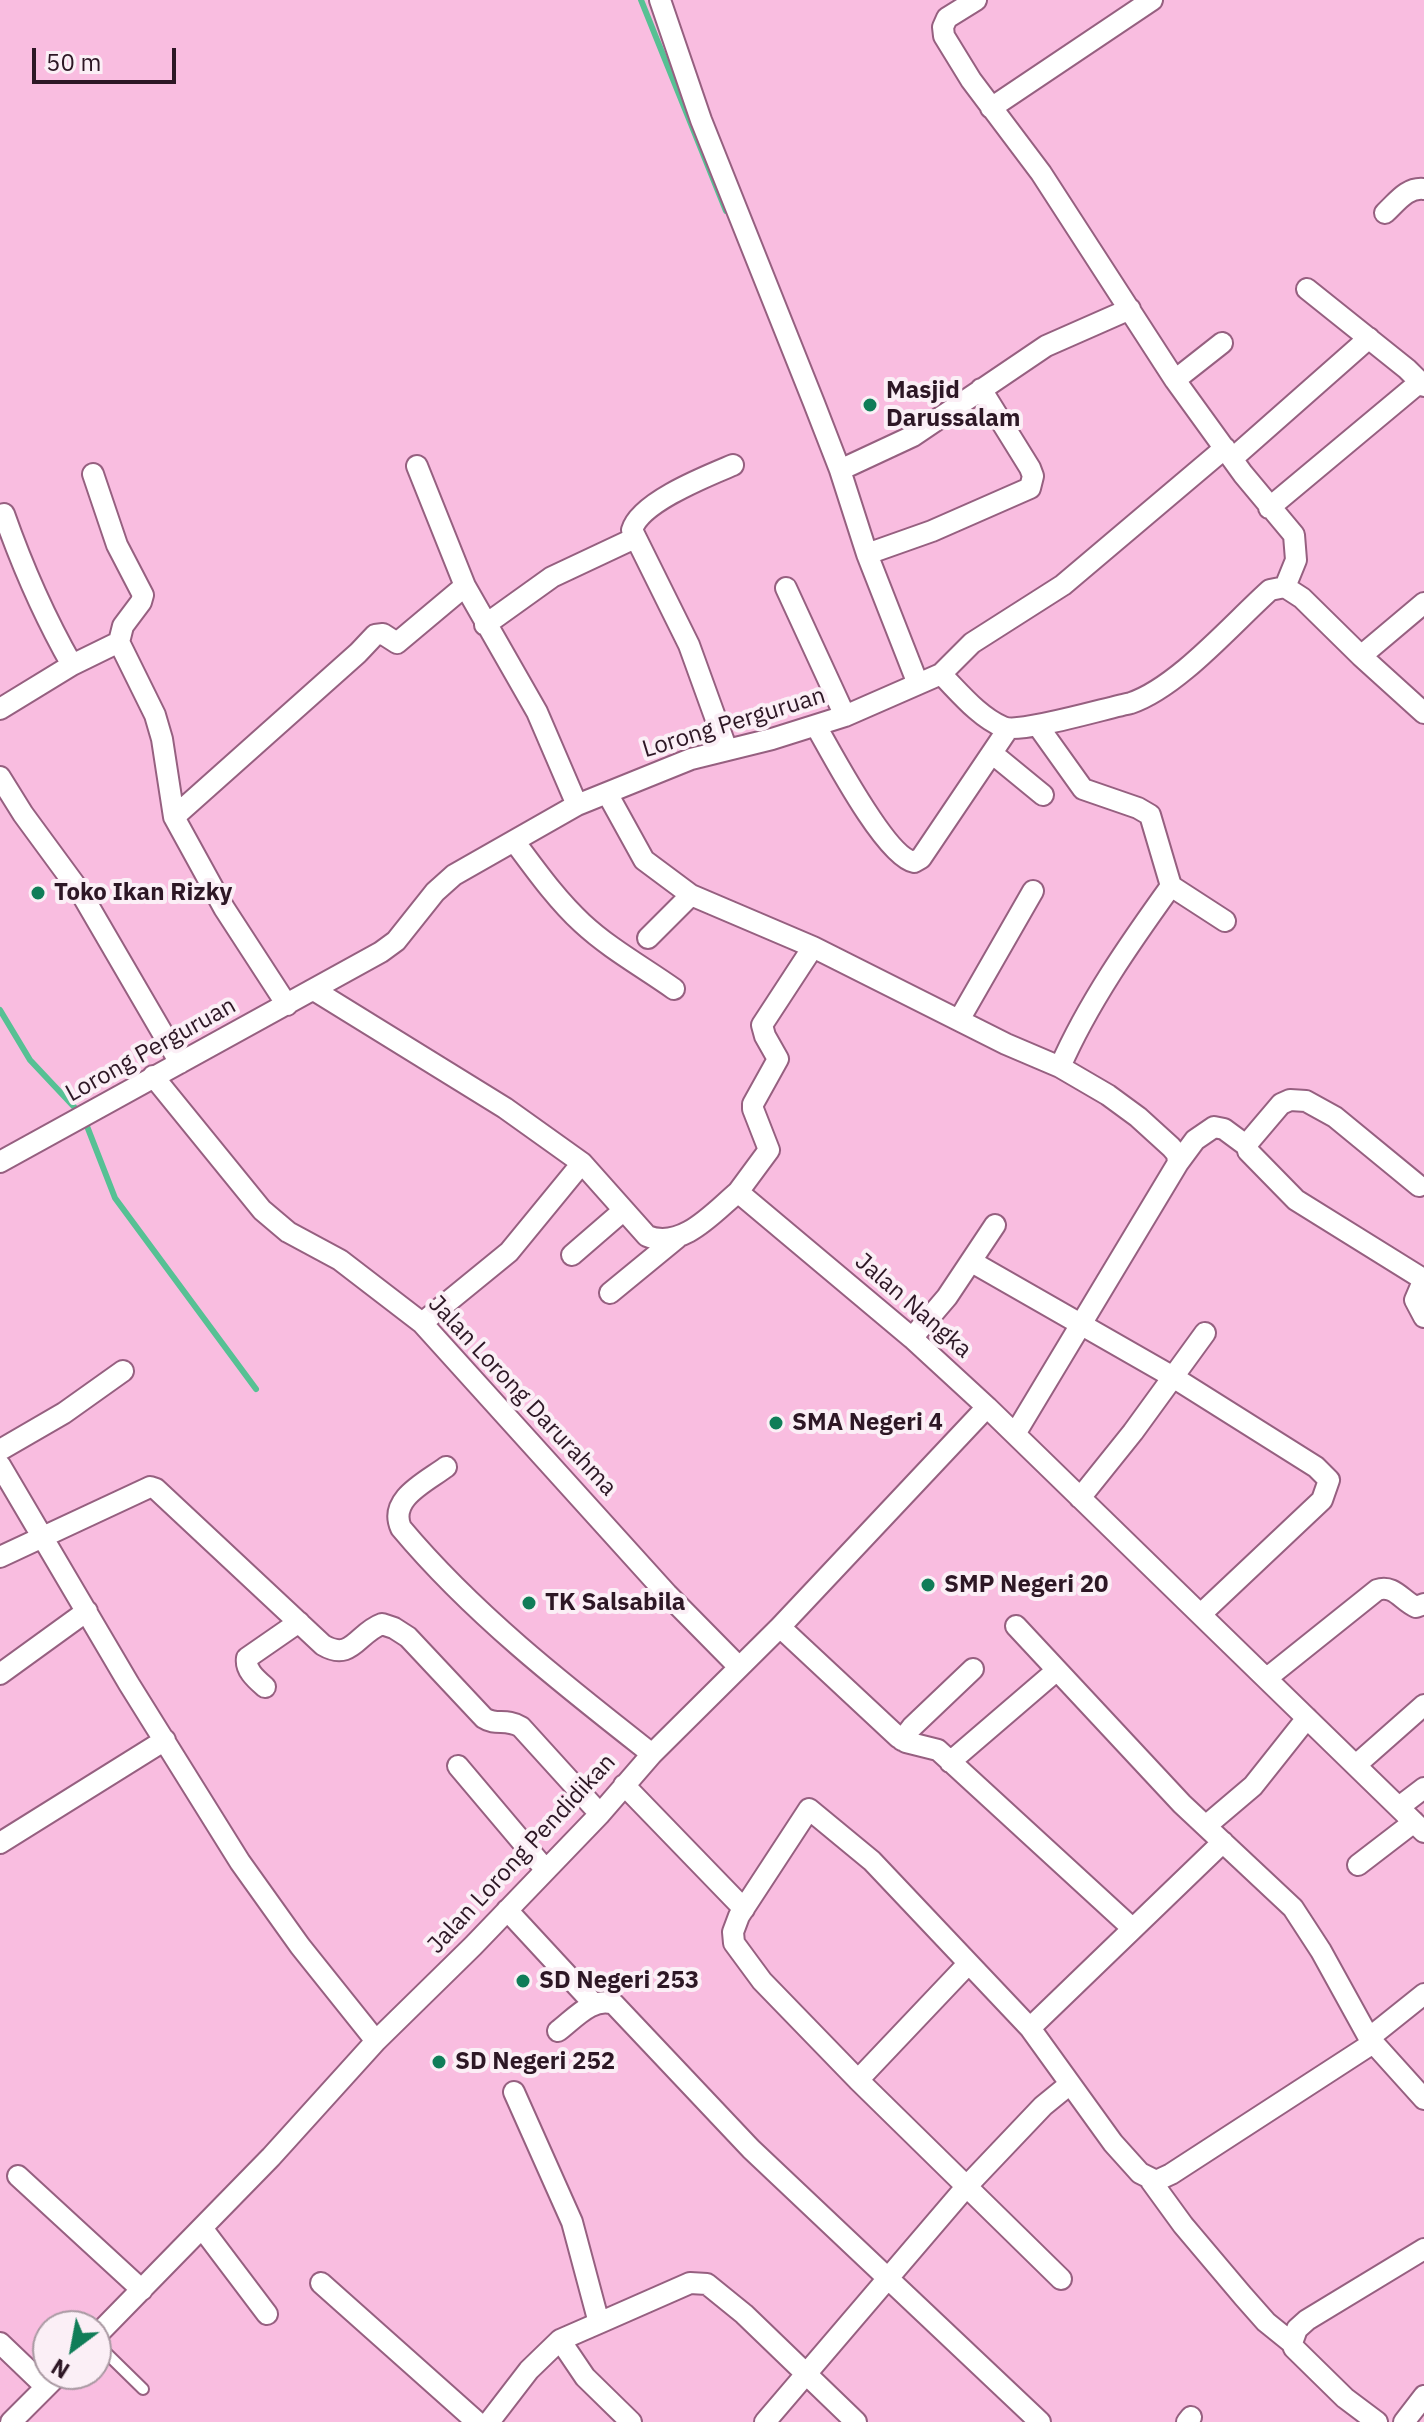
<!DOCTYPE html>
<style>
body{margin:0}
#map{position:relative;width:1424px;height:2422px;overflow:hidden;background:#f9bde0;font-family:"IBM Plex Sans",sans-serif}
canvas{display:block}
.north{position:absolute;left:32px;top:2310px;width:80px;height:80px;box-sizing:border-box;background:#fbeff6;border:2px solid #a999a2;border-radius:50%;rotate:212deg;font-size:22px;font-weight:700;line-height:32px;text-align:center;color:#2d1725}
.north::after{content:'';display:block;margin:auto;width:28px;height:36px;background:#107d58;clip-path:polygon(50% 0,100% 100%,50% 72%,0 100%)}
.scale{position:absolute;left:32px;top:48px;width:144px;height:36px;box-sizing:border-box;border:4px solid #2d1725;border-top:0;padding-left:10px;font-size:24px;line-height:28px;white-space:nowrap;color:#2d1725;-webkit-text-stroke:6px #fbeff6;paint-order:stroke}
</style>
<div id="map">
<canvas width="1424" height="2422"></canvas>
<div class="north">N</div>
<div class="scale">50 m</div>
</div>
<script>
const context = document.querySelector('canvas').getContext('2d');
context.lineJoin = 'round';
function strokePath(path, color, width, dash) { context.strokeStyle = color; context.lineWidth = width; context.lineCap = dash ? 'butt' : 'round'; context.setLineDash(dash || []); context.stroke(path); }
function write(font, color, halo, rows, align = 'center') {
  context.font = font + ' "IBM Plex Sans",sans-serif'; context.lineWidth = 8; context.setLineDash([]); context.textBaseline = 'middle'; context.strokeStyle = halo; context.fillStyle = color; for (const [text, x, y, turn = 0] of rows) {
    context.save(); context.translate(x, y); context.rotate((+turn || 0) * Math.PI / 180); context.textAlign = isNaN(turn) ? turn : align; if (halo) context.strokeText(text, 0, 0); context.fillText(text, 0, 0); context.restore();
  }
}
const stream = new Path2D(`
 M641,0L726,211
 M0,1010L30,1060L77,1110
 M85,1121L115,1198L256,1389`);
const service = new Path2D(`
 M96,2343L143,2389`);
const minor = new Path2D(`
 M660,0L701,120L814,403L840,470L867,554L918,684
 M976,0L947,18L943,27L944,36L971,80L1041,173L1175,380L1243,474L1294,535L1296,560L1285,587
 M991,108L1152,0
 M1385,213C1397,202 1407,187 1424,189
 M1307,289L1407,369L1424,386
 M1175,380L1222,343
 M1233,458L1369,338
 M417,466L465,586L537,712L577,805
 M840,470L913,436L1046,346L1130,309
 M93,474L117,545L143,595L141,602L123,626L119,642L155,715L162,739L174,817L224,908L287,1005
 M1269,508L1420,382
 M4,514C23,568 44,616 72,665
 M867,554L932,531L1030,488L1033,476L1030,468L981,389
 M786,588L845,716
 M485,625L552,577L635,538
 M1361,656L1424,603
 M941,674L972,643L1063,585L1225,448
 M0,709L72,665L119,642
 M816,726C832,754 886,857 914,862L921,858L1008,729
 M1038,726L1083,789L1138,808L1150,815L1171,886C1130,943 1088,1003 1060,1067
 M727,750L689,645L632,530C640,502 707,476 733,465
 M993,754L1043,795
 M0,777L23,814L81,893L180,1063
 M607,793L644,860L691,895L813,947L1006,1044L1060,1067L1108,1095L1138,1117L1171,1147L1177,1154L1178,1163
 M174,817L358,653L375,635L383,634L397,643L465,586
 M514,841C535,869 556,899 582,923C610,949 643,967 674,989
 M1171,886L1225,921
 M648,938L691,895
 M314,990L505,1108L582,1163L647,1236C682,1250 713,1213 738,1192L912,1338L987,1407L1424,1832
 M959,1020L1033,891
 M153,1076L262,1210L288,1232L340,1260L422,1323L667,1594L739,1667
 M0,1162L381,952L396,941L435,892L454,875L577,805L691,759L772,739L845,716L941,674C959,692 979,717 1003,727C1020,734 1106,708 1131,703C1178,687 1232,624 1270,590L1285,587L1302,598L1361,656L1424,713
 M1419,1186L1335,1117L1306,1101L1290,1100L1281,1104L1247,1144L1248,1151L1296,1200L1423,1279
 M738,1192L769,1150L753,1109V1104L778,1059L765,1036L762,1025L813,947
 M572,1255L624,1210
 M972,1262L1173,1377L1316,1467L1329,1480L1322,1500L1201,1614
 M1424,1279L1415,1300L1424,1317
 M610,1293L677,1238
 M422,1323L509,1252L582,1163
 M912,1338L947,1297L995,1225
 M1015,1434L1178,1163L1195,1140L1214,1127L1224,1129L1247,1146
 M0,1450L64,1413L123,1371
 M0,1465L129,1684L240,1862L300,1946L376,2041
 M446,1467C426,1482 388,1499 401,1528C473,1614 564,1685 652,1754
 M1080,1498L1133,1432L1205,1333
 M0,1557L150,1487L156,1489L323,1645C352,1662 357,1633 382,1624L394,1628L408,1637L484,1718C496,1726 506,1718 521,1727L600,1814
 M1016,1626L1182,1804L1293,1908L1321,1951L1369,2038L1424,2099
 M780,1627L898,1737L906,1742L938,1750L1132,1928
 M0,1674L87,1611
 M1267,1678L1377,1590C1394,1584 1402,1601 1416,1607L1424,1604
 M265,1687C256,1679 245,1670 247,1658L299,1622
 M902,1740L912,1727L973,1669
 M950,1762L1056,1671
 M1356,1765L1424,1705
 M458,1766L545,1869
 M624,1785L744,1909
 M1399,1807L1424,1788
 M1207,1825L1253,1786L1307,1718
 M0,1843L165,1740
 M1358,1865L1414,1822
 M507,1910L594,2004
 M1030,2028L1223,1842
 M558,2031C574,2019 593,1996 614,2004L751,2149L1040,2422
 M1369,2038L1424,1994
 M858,2080L968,1964
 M514,2092L572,2222L599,2323L560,2340L585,2377L631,2422
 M18,2176L142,2290
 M1151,2181L1183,2225L1243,2296L1266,2322L1292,2343L1294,2348L1345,2398L1377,2422
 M202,2228L267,2314
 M1061,2279L858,2080L762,1981L734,1943L733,1932L739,1916L809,1809L872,1861L1030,2028L1113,2143L1140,2173L1156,2181L1171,2174L1373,2043
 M321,2283L477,2422
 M599,2323L690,2283L707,2284L744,2314L856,2422
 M96,2336L271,2157L376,2041L473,1946L600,1814L652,1754L780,1627L987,1407
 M0,2343L46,2387
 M1292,2343L1297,2329L1307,2320L1424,2249
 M11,2422L59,2374
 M489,2422L529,2370L560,2340
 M765,2422L966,2187L1043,2106L1070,2084
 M1187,2422L1191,2417
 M1404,2422L1424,2396`);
const markers = [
 [870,405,8,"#107d58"],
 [38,893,8,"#107d58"],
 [776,1423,8,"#107d58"],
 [928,1585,8,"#107d58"],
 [529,1603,8,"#107d58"],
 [523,1981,8,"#107d58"],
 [439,2062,8,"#107d58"]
];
const poiNames = [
 ["Masjid",886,391],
 ["Darussalam",886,419],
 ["Toko Ikan Rizky",54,893],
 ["SMA Negeri 4",792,1423],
 ["SMP Negeri 20",944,1585],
 ["TK Salsabila",545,1603],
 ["SD Negeri 253",539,1981],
 ["SD Negeri 252",455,2062]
];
const streetNames = [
 ["Lorong Perguruan",734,723,-17],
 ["Lorong Perguruan",151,1050,-29],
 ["Jalan Nangka",913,1306,41],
 ["Jalan Lorong Darurahma",522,1396,47],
 ["Jalan Lorong Pendidikan",522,1854,-47]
];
strokePath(stream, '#56c194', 6);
strokePath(service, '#966080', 14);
strokePath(minor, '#966080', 24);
strokePath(service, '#fff', 10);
strokePath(minor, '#fff', 20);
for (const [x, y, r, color] of markers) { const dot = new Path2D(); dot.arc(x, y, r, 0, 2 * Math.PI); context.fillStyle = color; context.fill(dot); strokePath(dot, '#fbeff6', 3); }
write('bold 24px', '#2d1725', '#fbeff6', poiNames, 'left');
write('24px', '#2d1725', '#fbeff6', streetNames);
</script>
